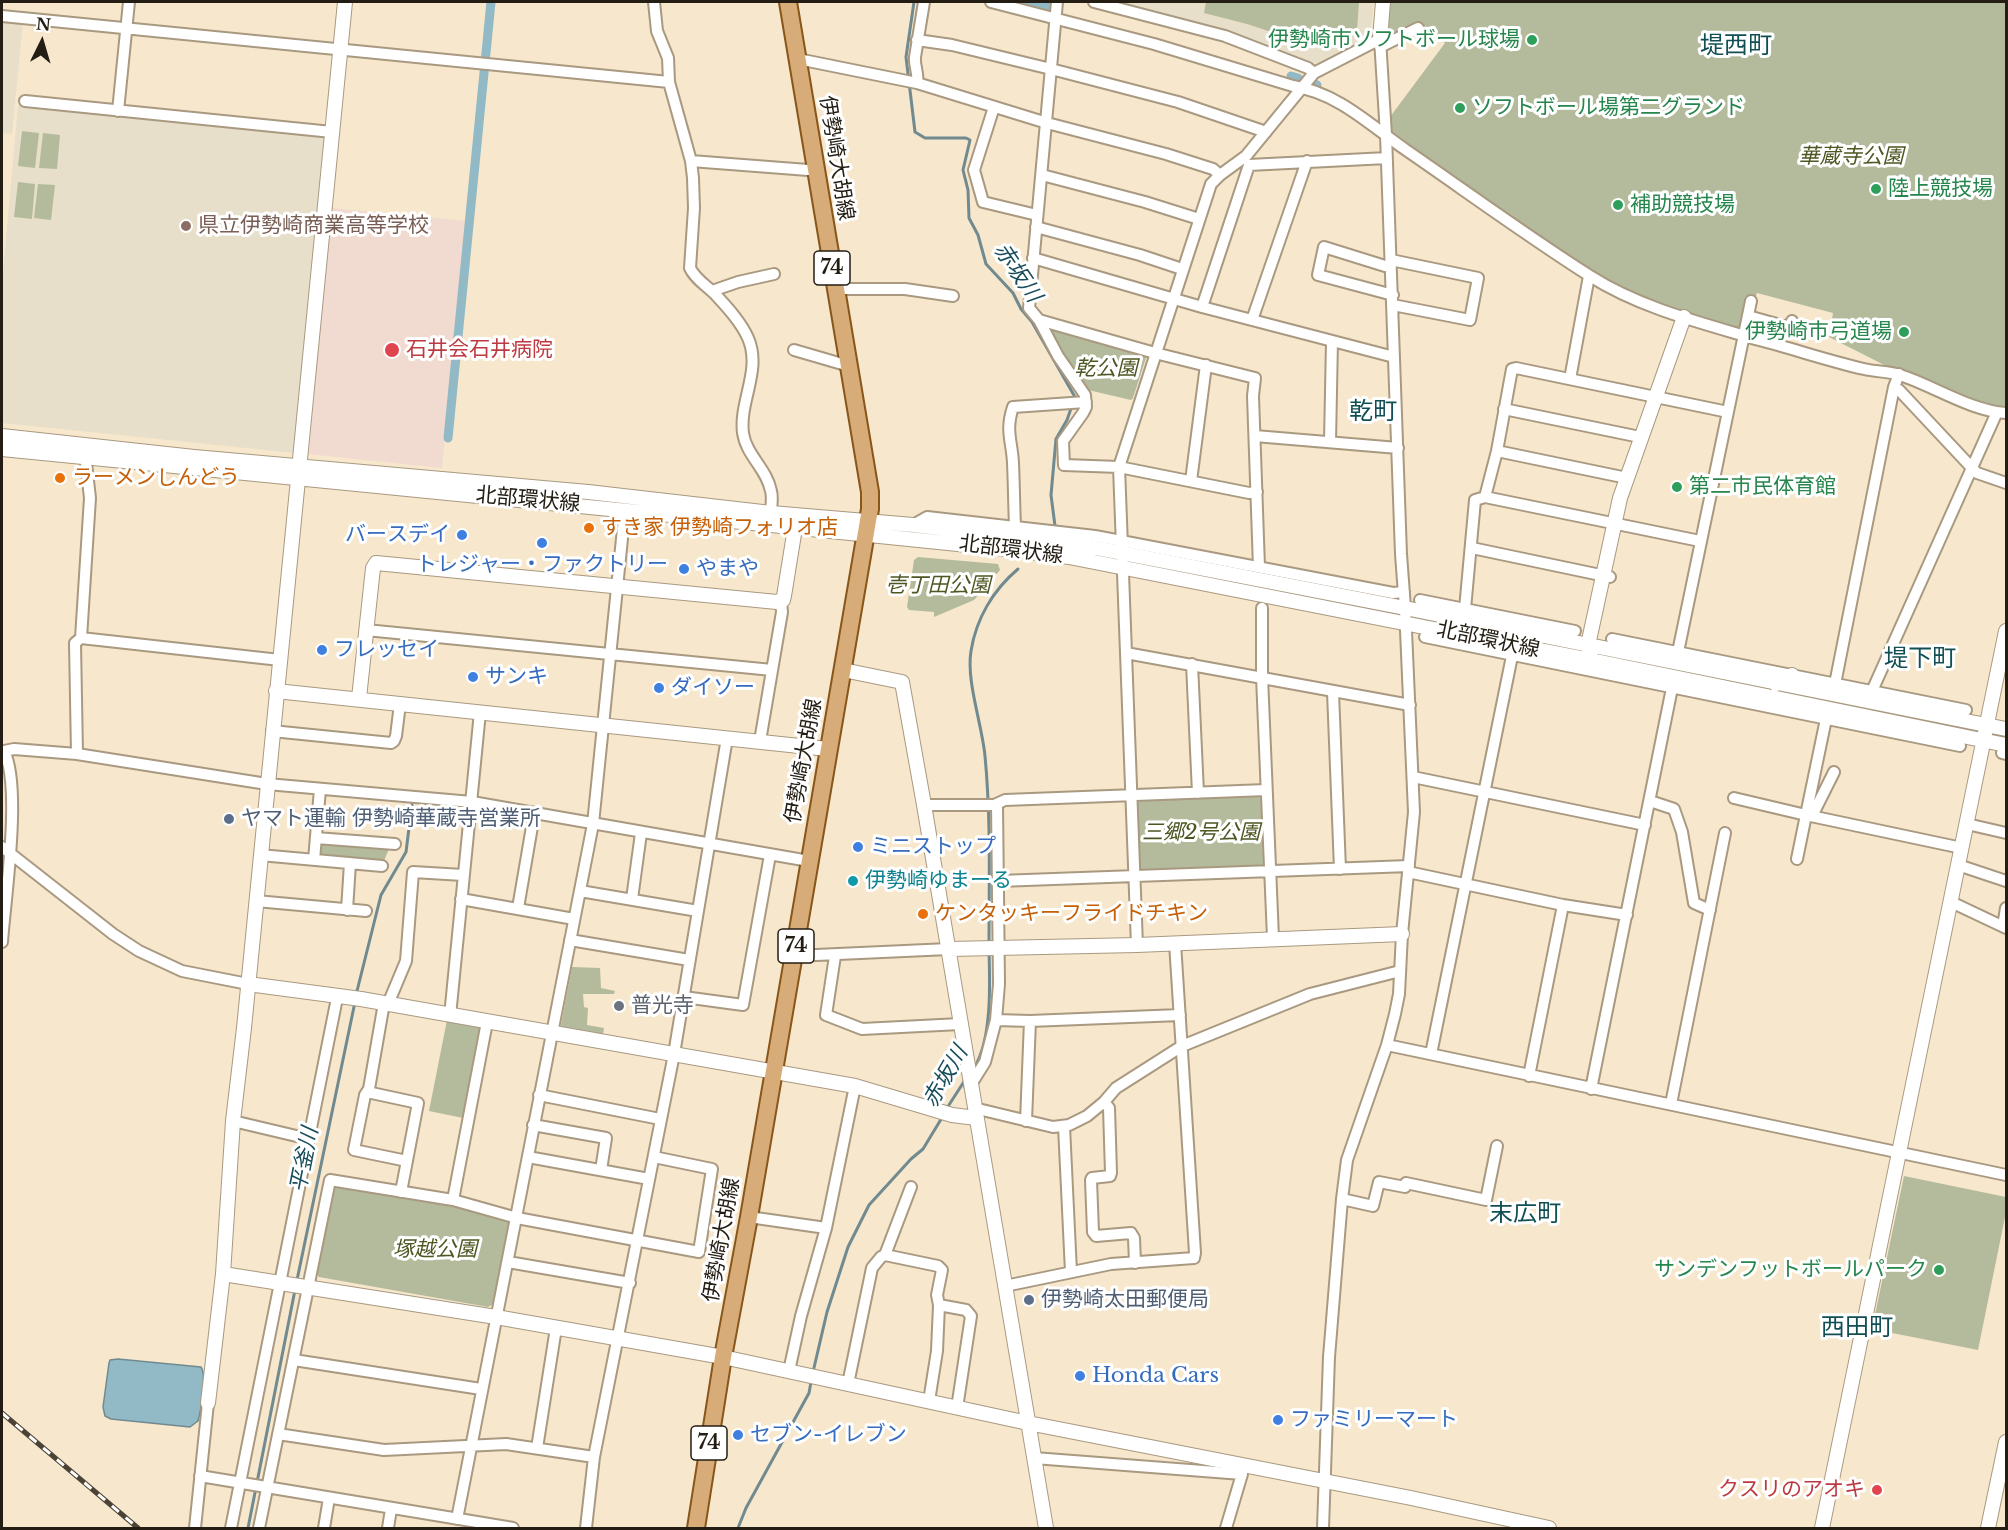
<!DOCTYPE html>
<meta charset="utf-8">
<style>
body{margin:0}
#map{position:relative;width:2008px;height:1530px;overflow:hidden;background:#f7e7cc;font-family:"Libre Baskerville",serif}
canvas{display:block}
.frame{position:absolute;inset:0;border:3px solid #231d13;pointer-events:none}
.north{position:absolute;left:12px;top:12px;width:60px;height:60px;-webkit-text-stroke:4px #fff;paint-order:stroke;rotate:5deg;font-size:16px;font-weight:700;line-height:24px;text-align:center;color:#231d13}
.north::after{content:'';display:block;margin:auto;width:21px;height:27px;background:#231d13;clip-path:polygon(50% 0,100% 100%,50% 72%,0 100%)}
</style>
<div id="map">
<canvas width="2008" height="1530"></canvas>
<div class="frame"></div>
<div class="north">N</div>
</div>
<script>
const context = document.querySelector('canvas').getContext('2d');
context.lineJoin = 'round';
function fill(path, color) { context.fillStyle = color; context.fill(path, 'evenodd'); }
function strokePath(path, color, width, dash) { context.strokeStyle = color; context.lineWidth = width; context.lineCap = dash ? 'butt' : 'round'; context.setLineDash(dash || []); context.stroke(path); }
function write(font, color, halo, rows, align = 'center') {
  context.font = font + ' "Libre Baskerville","Noto Sans JP",serif'; context.lineWidth = 6; context.setLineDash([]); context.textBaseline = 'middle'; context.strokeStyle = halo; context.fillStyle = color; for (const [text, x, y, turn = 0] of rows) {
    context.save(); context.translate(x, y); context.rotate((+turn || 0) * Math.PI / 180); context.textAlign = isNaN(turn) ? turn : align; if (halo) context.strokeText(text, 0, 0); context.fillText(text, 0, 0); context.restore();
  }
}
const education = new Path2D(`
 M1111,2H1374L1370,37L1318,64L1229,32Z
 M2,20L23,22L12,134L2,133Z
 M18,106L327,136L295,453L2,423V284Z`);
const medical = new Path2D(`
 M331,208L465,221L442,468L309,454Z`);
const green = new Path2D(`
 M1206,2H1359L1357,30L1317,47L1247,24L1204,13Z
 M1390,2H2006V409L1991,408L1898,372L1829,337L1833,313L1757,293L1743,331L1678,311L1614,288L1390,137V117L1445,43L1418,24L1390,39L1387,37Z
 M22,131L39,133L35,168L18,166Z
 M43,133L60,135L57,169L39,168Z
 M18,182L35,184L32,219L14,217Z
 M38,184L55,185L51,220L34,218Z
 M1054,328L1144,353L1146,358L1133,398L1131,400L1088,390L1064,358L1052,333Z
 M918,557L998,564L1000,570L974,600L934,617V612L909,610L907,607L914,560Z
 M1259,795L1263,797L1266,862L1262,867L1143,871L1139,867L1137,803L1141,799Z
 M320,842L389,849L383,863L320,857L318,855Z
 M572,967L600,968L601,988L615,991L614,994H583L584,1007L588,1008L587,1025L604,1028L603,1035L563,1028L561,1025Z
 M447,1020L479,1026L480,1028L463,1118L429,1111Z
 M1904,1176L2006,1197V1212L1978,1350L1872,1329Z
 M336,1185L450,1204L507,1219L510,1224L495,1303L488,1307L319,1277L316,1273L333,1188Z`);
const water = new Path2D(`
 M118,1359L201,1367C207,1376 201,1410 198,1421L190,1427L111,1419L105,1416L103,1407L109,1363L110,1360Z`);
const stream = new Path2D(`
 M914,2L906,57L915,132L925,138H966L970,140L963,170L968,190L969,218L978,235L986,264L1013,293L1021,309L1032,322L1075,397L1067,420L1056,439L1051,495L1055,526
 M989,944C989,881 991,818 985,756C982,724 966,681 971,651C976,619 993,590 1018,569
 M356,995L381,895L406,852L412,804
 M974,1068C992,1040 990,984 989,951
 M947,1108L965,1080
 M297,1280L355,1002
 M813,1372L827,1312L848,1247L869,1205L911,1159L923,1149L943,1116
 M248,1528L295,1290
 M738,1528L746,1508L809,1393L811,1382`);
const canal = new Path2D(`
 M1028,2L1049,7
 M1291,76L1298,78
 M1313,83L1317,85
 M448,438L491,2`);
const minor = new Path2D(`
 M654,2L657,31L668,58L669,82L691,161L693,178L694,208L690,268C695,279 706,285 715,294C727,307 741,322 748,338C762,370 739,401 743,433C746,455 767,469 771,491C773,498 771,506 771,513
 M991,2L1154,44L1293,86C1338,93 1370,125 1406,150C1467,192 1527,236 1590,276C1640,308 1702,323 1759,340C1794,349 1829,361 1864,369C1876,372 1889,371 1900,375C1934,386 1971,411 2006,413
 M1057,2L1029,308L1039,320L1058,356L1085,395L1086,407L1083,413L1063,441L1064,465L1119,467L1249,493L1257,492
 M1094,2L1225,36L1308,68L1314,73
 M2,16L669,82
 M917,40L952,45L1051,69L1178,102L1266,132
 M1380,47L1418,28
 M798,59L917,83L1047,123L1166,154L1213,169L1220,175
 M917,83C919,74 914,66 915,57L924,2
 M25,101L332,132
 M994,107L974,170L983,202L1037,215
 M118,111L129,2
 M691,161L808,170L815,169
 M1042,175L1145,202L1199,219
 M1036,227L1140,255L1182,269
 M1033,258L1202,307L1394,357
 M1391,260L1478,278L1470,320L1393,305
 M1391,266H1385L1324,247L1318,275L1393,295
 M836,289H905L953,296
 M712,291L738,282L774,274
 M1202,307L1249,165L1387,158
 M1748,316L1791,328L1792,321
 M1039,320L1155,353L1255,378L1253,396L1259,567
 M1252,320L1307,161
 M794,350L849,366
 M1570,379L1589,276
 M1894,387L1899,390L1973,469L1977,473L2006,483
 M1504,409L1640,437
 M1255,436L1398,448
 M1330,442L1332,341
 M1497,451L1627,478
 M1191,481L1206,365
 M1485,497L1497,451L1512,369L1516,368L1728,412
 M913,525L927,517L1095,536L1393,593L1404,592
 M1015,525C1014,505 1014,484 1013,463C1012,441 1005,431 1013,407L1086,402
 M1472,548L1610,577
 M1420,600L1575,631
 M1262,608V677L1273,938
 M1465,609L1475,500L1485,497L1700,541
 M366,630L772,670
 M1425,637L1960,746
 M81,638L280,660
 M1612,639L1966,710
 M1678,652L1751,301
 M1126,653L1410,705
 M1192,664L1198,793
 M1835,684L1894,387L1899,374
 M1872,691L1997,412
 M1333,692L1340,869
 M1826,719L1806,815L1962,848
 M272,731L391,743L394,741L396,736L400,704
 M760,741L782,612L781,602
 M2002,753L2006,754
 M77,754L75,643L81,638L90,498L86,463L87,452
 M1413,777L1645,825
 M1734,798L1806,815L1797,859
 M1650,801L1674,809L1682,832L1694,903L1710,910
 M924,805H994L1005,800L1266,790
 M1812,816L1834,772
 M1967,824L2006,833
 M316,838L395,844
 M2,847L113,934L139,951L182,971L248,984
 M260,855L382,866
 M314,860L320,789
 M1958,865L2006,881
 M1408,872L1563,905L1627,915
 M999,881L1409,866
 M580,891L698,911
 M461,899L574,919
 M632,899L641,833
 M256,901L366,911
 M1951,902L2006,928
 M518,908L534,815
 M347,910L350,863
 M2003,926L2006,908
 M570,940L689,960
 M2,942C5,899 22,787 4,751L14,749L77,754L267,784L472,802L809,861
 M1137,945L1119,467L1211,184L1220,175L1246,156L1314,73L1380,39L1386,135L1401,554L1405,608L1414,812L1402,934L1399,994L1395,1014L1387,1045L1347,1160L1342,1199L1329,1357L1323,1528
 M794,956L949,949
 M835,956L826,1015L862,1029L960,1024
 M684,997L743,1005L770,855
 M384,1003L369,1089L365,1095L354,1150L407,1161
 M388,1004L406,961L413,872L463,875
 M450,1016L480,712
 M996,1020L1030,1021L1180,1015
 M1387,1045L2006,1175
 M1431,1054L1512,656
 M1529,1076L1563,905
 M970,1086L985,1062L996,1020L999,984L997,804
 M1591,1089L1672,688
 M367,1092L418,1103L401,1192
 M539,1095L660,1119
 M1104,1102L1109,1108L1111,1173L1110,1176L1092,1178L1091,1180L1093,1232L1096,1236L1131,1233L1134,1238L1135,1263
 M1671,1104L1725,833
 M974,1108L1053,1127L1069,1125L1087,1116L1104,1102L1116,1088L1182,1046L1310,994L1400,971
 M233,1121L309,1139
 M1026,1121L1030,1021
 M533,1125L606,1138L601,1170
 M1064,1126L1071,1272
 M528,1157L649,1179
 M1342,1199L1373,1206L1379,1182L1405,1187L1406,1183L1486,1200L1497,1146
 M453,1200L487,1022
 M749,1217L826,1228
 M885,1255L938,1266L942,1270L937,1295L939,1305L937,1351L929,1401
 M508,1262L630,1283
 M1005,1286L1111,1264L1194,1258L1195,1253L1175,943
 M939,1305L966,1310L971,1316L957,1408
 M294,1360L481,1389
 M789,1371L801,1316L826,1228L855,1086
 M848,1384L872,1268L881,1257L885,1255L911,1187
 M278,1434L384,1450L506,1444L594,1457
 M537,1448L556,1328
 M1034,1458L1242,1474L1226,1528
 M200,1476L513,1528
 M457,1519L593,824L625,509
 M195,1528L208,1403
 M231,1528L336,1003V995
 M259,1528L330,1180L453,1200L517,1218L699,1252L712,1169L654,1157
 M324,1528L329,1498
 M388,1528L391,1509
 M586,1528L594,1457L674,1054L727,738`);
const tertiary = new Path2D(`
 M1380,39L1383,2
 M2,436L194,457L588,492L771,513L913,525L1029,538L1096,548L1405,608L2006,729
 M2,449C336,484 672,514 1007,549L1069,557L1591,660L2006,745
 M1590,654L1588,645L1620,498L1684,317
 M843,670L902,682L924,805L1046,1528
 M1776,684L1792,675
 M276,691L828,749
 M359,698L373,568L376,563L777,602L783,600L784,596L795,528
 M949,949L1137,945L1402,934
 M248,984L361,999L855,1086L952,1115L976,1118
 M223,1274L496,1317L723,1357L1028,1423L1411,1498L1549,1528
 M208,1403L223,1274L233,1121L244,1028L345,2
 M1822,1528L2006,631
 M1988,1528L2006,1442`);
const primary = new Path2D(`
 M696,1528L723,1357L749,1217L870,509V492L788,2`);
const rail = new Path2D(`
 M2,1413L138,1528`);
const markers = [
 [1532,40,6,"#2e9e5b"],
 [1460,108,6,"#2e9e5b"],
 [1876,189,6,"#2e9e5b"],
 [1618,205,6,"#2e9e5b"],
 [186,226,6,"#8d6e63"],
 [1904,332,6,"#2e9e5b"],
 [392,350,8,"#e0444e"],
 [60,478,6,"#e8710a"],
 [1677,487,6,"#2e9e5b"],
 [589,528,6,"#e8710a"],
 [462,535,6,"#3f7fe0"],
 [542,543,6,"#3f7fe0"],
 [684,569,6,"#3f7fe0"],
 [322,650,6,"#3f7fe0"],
 [473,677,6,"#3f7fe0"],
 [659,688,6,"#3f7fe0"],
 [229,819,6,"#5c6f8a"],
 [858,847,6,"#3f7fe0"],
 [853,881,6,"#0f9aa8"],
 [923,914,6,"#e8710a"],
 [619,1006,6,"#6b7280"],
 [1939,1270,6,"#2e9e5b"],
 [1029,1300,6,"#5c6f8a"],
 [1080,1376,6,"#3f7fe0"],
 [1278,1420,6,"#3f7fe0"],
 [738,1435,6,"#3f7fe0"],
 [1877,1490,6,"#e0444e"]
];
const shields = [
 [832,268,36],
 [796,946,36],
 [709,1443,36]
];
const shieldNames = [
 ["74",832,268],
 ["74",796,946],
 ["74",709,1443]
];
const leisureNames = [
 ["伊勢崎市ソフトボール球場",1520,40,"right"],
 ["ソフトボール場第二グランド",1472,108],
 ["陸上競技場",1888,189],
 ["補助競技場",1630,205],
 ["伊勢崎市弓道場",1892,332,"right"],
 ["第二市民体育館",1689,487],
 ["サンデンフットボールパーク",1927,1270,"right"]
];
const parkNames = [
 ["華蔵寺公園",1851,157],
 ["乾公園",1106,369],
 ["壱丁田公園",938,586],
 ["三郷2号公園",1201,833],
 ["塚越公園",435,1250]
];
const streetNames = [
 ["伊勢崎大胡線",836,158,81],
 ["北部環状線",528,500,5],
 ["北部環状線",1011,550,7],
 ["北部環状線",1488,640,12],
 ["伊勢崎大胡線",804,761,-80],
 ["伊勢崎大胡線",722,1240,-80]
];
const educationNames = [
 ["県立伊勢崎商業高等学校",198,226]
];
const healthNames = [
 ["石井会石井病院",406,350],
 ["クスリのアオキ",1865,1490,"right"]
];
const foodNames = [
 ["ラーメンしんどう",72,478],
 ["すき家 伊勢崎フォリオ店",601,528],
 ["ケンタッキーフライドチキン",935,914]
];
const shopNames = [
 ["バースデイ",450,535,"right"],
 ["トレジャー・ファクトリー",542,565,"center"],
 ["やまや",696,569],
 ["フレッセイ",334,650],
 ["サンキ",485,677],
 ["ダイソー",671,688],
 ["ミニストップ",870,847],
 ["Honda Cars",1092,1376],
 ["ファミリーマート",1290,1420],
 ["セブン-イレブン",750,1435]
];
const serviceNames = [
 ["ヤマト運輸 伊勢崎華蔵寺営業所",241,819],
 ["伊勢崎太田郵便局",1041,1300]
];
const cultureNames = [
 ["伊勢崎ゆまーる",865,881]
];
const worshipNames = [
 ["普光寺",631,1006]
];
const waterNames = [
 ["赤坂川",1017,273,56],
 ["赤坂川",946,1077,-60],
 ["平釜川",305,1160,-79]
];
const quarterNames = [
 ["堤西町",1736,46],
 ["乾町",1373,412],
 ["堤下町",1920,659],
 ["末広町",1525,1214],
 ["西田町",1857,1328]
];
fill(education, '#e7dfc9');
fill(medical, '#f1dacf');
fill(green, '#b4bb9c');
fill(water, '#92b9c6');
strokePath(water, '#718a90', 1.5);
strokePath(stream, '#718a90', 3);
strokePath(canal, '#92b9c6', 9);
strokePath(minor, '#a99980', 14);
strokePath(tertiary, '#a99980', 16);
strokePath(primary, '#88561b', 20);
strokePath(minor, '#fff', 10);
strokePath(tertiary, '#fff', 14);
strokePath(primary, '#d8ac79', 16);
strokePath(rail, '#4b4336', 5);
strokePath(rail, '#fff', 3, [9]);
for (const [x, y, r, color] of markers) { const dot = new Path2D(); dot.arc(x, y, r, 0, 2 * Math.PI); context.fillStyle = color; context.fill(dot); strokePath(dot, '#fff', 2); }
for (const [x, y, w] of shields) { const box = new Path2D(); box.roundRect(x - w / 2, y - 17, w, 34, 4.5); context.fillStyle = '#fff'; context.fill(box); strokePath(box, '#231d13', 1.5); }
write('bold 20px', '#231d13', null, shieldNames);
write('21px', '#27864d', '#fff', leisureNames, 'left');
write('italic 21px', '#4e5622', '#fff', parkNames);
write('21px', '#231d13', '#fff', streetNames);
write('21px', '#785e54', '#fff', educationNames, 'left');
write('21px', '#be3a42', '#fff', healthNames, 'left');
write('21px', '#c56008', '#fff', foodNames, 'left');
write('21px', '#366cbe', '#fff', shopNames, 'left');
write('21px', '#4e5e75', '#fff', serviceNames, 'left');
write('21px', '#0d838f', '#fff', cultureNames, 'left');
write('21px', '#5b616d', '#fff', worshipNames, 'left');
write('italic 22px', '#184e5c', '#fff', waterNames);
write('24px', '#114f54', '#fff', quarterNames);
</script>
